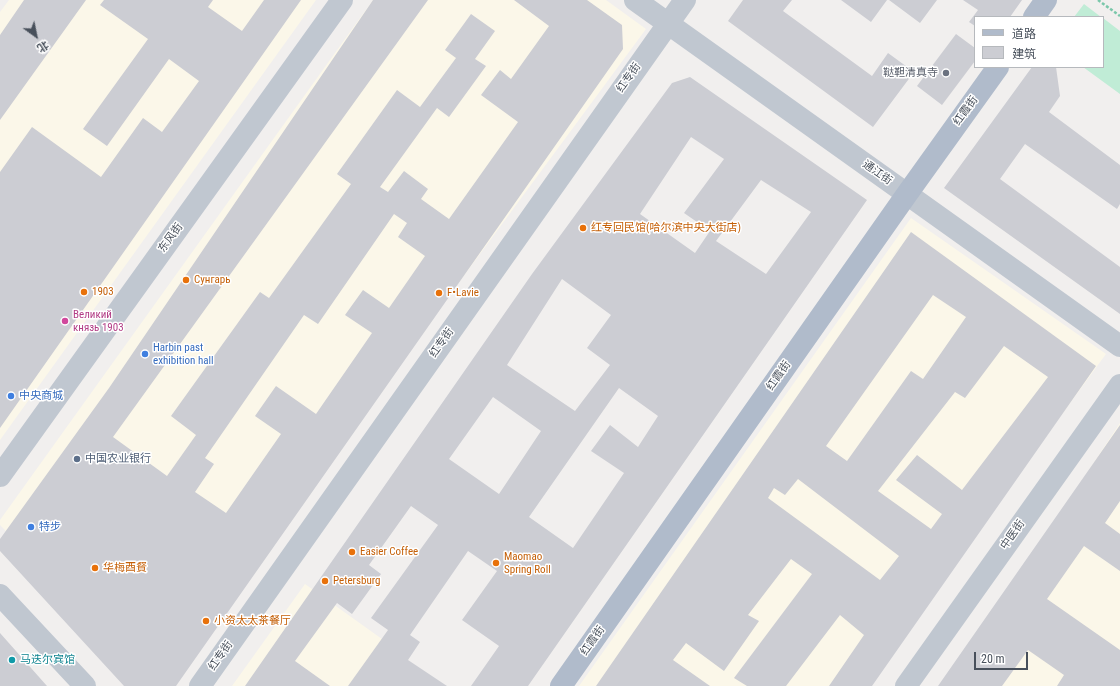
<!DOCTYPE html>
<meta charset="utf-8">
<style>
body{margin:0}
#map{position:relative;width:1120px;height:686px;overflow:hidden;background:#f1efee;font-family:"Roboto Condensed","Noto Sans SC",sans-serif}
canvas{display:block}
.legend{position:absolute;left:974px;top:16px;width:130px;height:52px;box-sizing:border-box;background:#fff;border:1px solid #b6b9bd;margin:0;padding:5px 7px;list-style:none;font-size:12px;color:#48505b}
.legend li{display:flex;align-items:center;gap:8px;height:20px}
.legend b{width:20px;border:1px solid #b6b9bd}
.north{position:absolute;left:16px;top:16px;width:40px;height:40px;-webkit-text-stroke:3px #fff;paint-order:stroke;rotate:147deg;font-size:11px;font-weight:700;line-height:16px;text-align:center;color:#48505b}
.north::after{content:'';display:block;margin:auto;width:14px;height:18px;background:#48505b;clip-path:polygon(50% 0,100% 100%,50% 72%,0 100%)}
.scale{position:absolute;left:974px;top:652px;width:54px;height:18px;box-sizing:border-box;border:2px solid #48505b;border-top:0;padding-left:5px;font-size:12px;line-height:14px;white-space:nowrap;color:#48505b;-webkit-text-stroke:3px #fff;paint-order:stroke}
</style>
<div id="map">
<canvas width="1120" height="686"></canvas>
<ul class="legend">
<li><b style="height:5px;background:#b0bbcb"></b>道路</li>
<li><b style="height:11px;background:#cccdd3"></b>建筑</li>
</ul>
<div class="north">北</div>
<div class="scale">20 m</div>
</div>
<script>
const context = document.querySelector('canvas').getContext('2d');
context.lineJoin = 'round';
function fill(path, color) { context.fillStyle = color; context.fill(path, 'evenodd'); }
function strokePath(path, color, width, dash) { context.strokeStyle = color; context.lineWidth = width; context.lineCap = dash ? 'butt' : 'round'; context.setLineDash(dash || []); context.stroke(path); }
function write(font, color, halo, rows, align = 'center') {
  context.font = font + ' "Roboto Condensed","Noto Sans SC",sans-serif'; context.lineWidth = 3; context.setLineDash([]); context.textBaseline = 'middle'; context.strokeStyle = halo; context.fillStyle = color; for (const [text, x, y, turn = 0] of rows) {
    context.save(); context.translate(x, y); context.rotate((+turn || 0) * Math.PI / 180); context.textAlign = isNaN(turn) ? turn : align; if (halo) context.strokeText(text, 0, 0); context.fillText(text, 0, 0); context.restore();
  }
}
const commercial = new Path2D(`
 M9,0H316L0,440V12Z
 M373,0H606L646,29L161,686H156L0,525V520Z
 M911,218L1106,354L863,686H579Z
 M1120,423V686H946Z
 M305,584L403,654L380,686H232Z`);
const green = new Path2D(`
 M1084,4L1101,17H1074Z
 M1103,18L1120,31V94L1083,67H1103Z`);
const building = new Path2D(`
 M24,0H86L0,120V35Z
 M104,0H213L208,7L242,31L264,0H301L0,428V172L32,127L101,177L143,118L162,132L199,81L169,59L107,146L83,129L148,39L100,5Z
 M373,0H428L113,437L167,476L196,435L171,416L260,292L269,298L351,184L337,174L397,90L420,107L456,58L445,50L471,14L495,31L475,59L486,66L449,117L437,108L380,187L388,192L404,171L428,189L421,199L449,219L518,122L481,95L500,70L511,79L549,26L514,0H587L622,25L623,49L176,686H124L0,551V539L109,388ZM394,214L407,223L398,237L425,256L389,308L363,290L345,315L372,333L316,414L276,386L255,416L281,434L226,513L195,492L214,464L205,458L304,315L318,324Z
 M743,0H792L783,11L872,76L888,53L914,72L873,127L728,21Z
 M841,0H887L871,22Z
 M889,0H937L920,23Z
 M963,0H1022L1010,17H975V26L969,22L978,10Z
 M956,34L975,48V61L942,105L917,86Z
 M1032,67H1056L1060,96L1049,112L1120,165V204L1117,209L1025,144L1000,179L1120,267V314L944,188Z
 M690,77L867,200L528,686H471L499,646L462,620L497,571L468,551L410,635L420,642L408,660L447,686H348L388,630L371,618L438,525L411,506L369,565L381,574L352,614L337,603L295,661L330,686H245L532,274L672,83ZM691,137L724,159L684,213L710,231L695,253L640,214ZM761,180L811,212L766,274L716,241ZM562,279L611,315L587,348L610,365L575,411L507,365ZM619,388L658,416L638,447L610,425L591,451L624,473L573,548L529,517ZM493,397L541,431L499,494L449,459Z
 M911,232L1096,366L872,686H829L864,635L840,615L786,686H747L734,678L812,574L791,559L748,615L759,621L724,671L686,643L673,660L710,686H596ZM933,295L966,317L923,379L911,371L847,461L826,446ZM1004,346L1048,377L962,490L917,455L896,480L942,514L931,529L878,491L955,392L965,398ZM798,479L899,556L880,580L768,498L774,488L785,495Z
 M1120,425V501L1105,523L1120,534V571L1084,546L1047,599L1120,650V686H1057L1064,675L1028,650L1002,686H938Z
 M0,633L47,686H0Z`);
const path = new Path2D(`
 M1098,0L1120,16`);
const minor = new Path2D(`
 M635,0L1120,346
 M0,476L342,0
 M0,595L85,686
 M200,686L685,0
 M906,686L1120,385`);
const major = new Path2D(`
 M1034,17L1046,0
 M561,686L907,194L998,67`);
const markers = [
 [946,73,4,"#6b7280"],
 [583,228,4,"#e8710a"],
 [186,280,4,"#e8710a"],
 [84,292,4,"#e8710a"],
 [439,293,4,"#e8710a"],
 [65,321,4,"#d1479c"],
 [145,354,4,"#3f7fe0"],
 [11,396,4,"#3f7fe0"],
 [77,459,4,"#5c6f8a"],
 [31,527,4,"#3f7fe0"],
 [352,552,4,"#e8710a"],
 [496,563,4,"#e8710a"],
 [95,568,4,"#e8710a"],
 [325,581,4,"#e8710a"],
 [206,621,4,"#e8710a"],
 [12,660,4,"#0f9aa8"]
];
const worshipNames = [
 ["鞑靼清真寺",938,73]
];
const streetNames = [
 ["红专街",629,78,-55],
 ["红霞街",966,111,-54],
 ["通江街",877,173,35],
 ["东风街",171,238,-54],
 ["红专街",442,343,-55],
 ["红霞街",779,376,-55],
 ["中医街",1013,535,-55],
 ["红霞街",593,641,-55],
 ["红专街",221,656,-55]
];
const foodNames = [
 ["红专回民馆(哈尔滨中央大街店)",591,228],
 ["Сунгарь",194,280],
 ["1903",92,292],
 ["F•Lavie",447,293],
 ["Easier Coffee",360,552],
 ["Maomao",504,557],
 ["Spring Roll",504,570],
 ["华梅酉䝳",103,568],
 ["Petersburg",333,581],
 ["小资太太茶餐厅",214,621]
];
const hotelNames = [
 ["Великий",73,315],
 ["князь 1903",73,328]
];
const shopNames = [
 ["Harbin past",153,348],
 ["exhibition hall",153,361],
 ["中央商城",19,396],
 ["特步",39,527]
];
const serviceNames = [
 ["中国农业银行",85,459]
];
const cultureNames = [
 ["马迭尔宾馆",20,660]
];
fill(commercial, '#fbf7e9');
fill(green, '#c0ecd6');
fill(building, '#cccdd3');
strokePath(path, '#7ac7aa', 2.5, [3, 2]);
strokePath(minor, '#c0c7d0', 22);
strokePath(major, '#b0bbcb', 22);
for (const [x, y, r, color] of markers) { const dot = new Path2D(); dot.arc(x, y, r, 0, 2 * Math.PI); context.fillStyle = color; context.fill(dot); strokePath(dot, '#fff', 1.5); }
write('11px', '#5b616d', '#fff', worshipNames, 'right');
write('11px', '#48505b', '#fff', streetNames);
write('11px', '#c56008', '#fff', foodNames, 'left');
write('11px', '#b23c85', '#fff', hotelNames, 'left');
write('11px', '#366cbe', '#fff', shopNames, 'left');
write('11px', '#4e5e75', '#fff', serviceNames, 'left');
write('11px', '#0d838f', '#fff', cultureNames, 'left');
</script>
